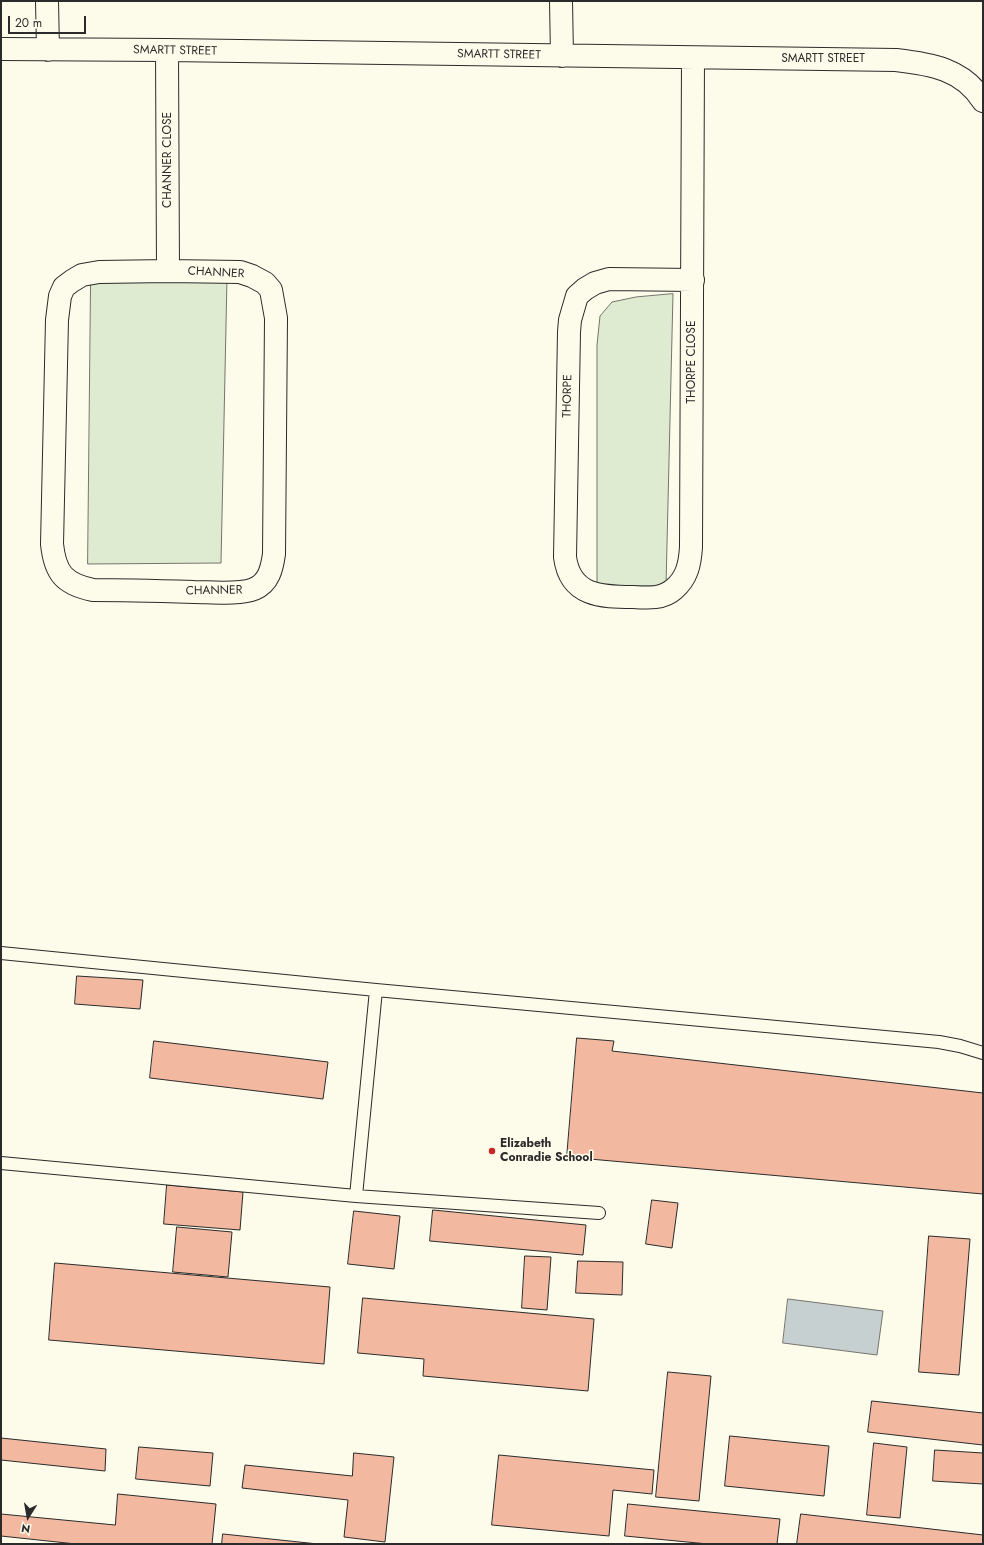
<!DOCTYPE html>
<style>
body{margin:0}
#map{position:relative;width:984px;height:1545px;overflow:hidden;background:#fdfbea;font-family:Jost,sans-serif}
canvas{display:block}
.frame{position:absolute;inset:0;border:2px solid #2b2b2b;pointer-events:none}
.north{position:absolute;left:8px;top:1497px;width:40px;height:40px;-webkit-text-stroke:3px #fdfbea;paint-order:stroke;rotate:191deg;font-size:11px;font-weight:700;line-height:16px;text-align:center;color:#2b2b2b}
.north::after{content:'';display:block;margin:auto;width:14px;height:18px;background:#2b2b2b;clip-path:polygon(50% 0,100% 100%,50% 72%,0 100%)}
.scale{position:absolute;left:8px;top:16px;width:78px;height:18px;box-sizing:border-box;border:2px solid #2b2b2b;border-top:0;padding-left:5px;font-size:12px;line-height:14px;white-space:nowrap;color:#2b2b2b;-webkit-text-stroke:3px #fdfbea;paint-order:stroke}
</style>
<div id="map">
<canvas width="984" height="1545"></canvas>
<div class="frame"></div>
<div class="north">N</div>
<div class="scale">20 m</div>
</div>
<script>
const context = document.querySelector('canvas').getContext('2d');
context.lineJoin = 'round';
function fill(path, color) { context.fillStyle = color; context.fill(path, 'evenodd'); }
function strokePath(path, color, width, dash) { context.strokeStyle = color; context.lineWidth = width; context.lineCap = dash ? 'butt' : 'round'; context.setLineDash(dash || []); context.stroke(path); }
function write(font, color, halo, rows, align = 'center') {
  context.font = font + ' Jost,sans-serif'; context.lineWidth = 3; context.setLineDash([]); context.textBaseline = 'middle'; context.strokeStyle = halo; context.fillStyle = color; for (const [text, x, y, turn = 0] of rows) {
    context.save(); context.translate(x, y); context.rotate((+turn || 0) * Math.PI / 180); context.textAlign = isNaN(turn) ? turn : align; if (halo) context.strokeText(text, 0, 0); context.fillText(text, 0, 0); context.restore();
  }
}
const green = new Path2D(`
 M91,278H227L221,563L88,564Z
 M673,294L666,586H597V345L600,316L612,302L636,297Z`);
const water = new Path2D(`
 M788,1299L883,1311L877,1355L783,1343Z`);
const building = new Path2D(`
 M77,976L143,980L140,1009L75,1004Z
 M577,1038L614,1041L612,1051L983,1093V1194L567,1157Z
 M154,1041L328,1062L323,1099L150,1078Z
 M167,1185L243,1192L240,1230L164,1224Z
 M652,1200L678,1203L672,1248L646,1244Z
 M433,1210L586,1225L583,1255L430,1241Z
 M354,1211L400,1216L394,1269L348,1264Z
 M177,1227L232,1232L228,1277L173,1272Z
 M929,1236L970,1239L959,1375L919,1372Z
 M525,1256L551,1257L547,1310L522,1308Z
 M578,1261L623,1262L622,1295L576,1293Z
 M55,1263L330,1287L324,1364L49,1340Z
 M363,1298L594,1319L588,1391L423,1376L424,1359L358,1353Z
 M668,1372L711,1376L699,1501L656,1497Z
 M872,1401L983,1413V1445L868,1432Z
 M730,1436L829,1446L824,1496L725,1486Z
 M1,1438L106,1449L105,1471L1,1460Z
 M874,1443L907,1447L900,1518L867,1515Z
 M139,1447L213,1453L210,1486L136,1479Z
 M935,1450L983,1453V1484L933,1481Z
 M354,1453L394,1457L385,1542L344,1537L348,1500L242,1488L245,1465L352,1476Z
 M499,1455L654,1470L652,1494L613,1490L609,1536L492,1525Z
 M118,1494L216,1504L212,1544H76L1,1536V1514L115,1525Z
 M628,1504L780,1519L777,1544H708L625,1536Z
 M801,1514L983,1535V1544H797Z
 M223,1534L318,1544H222Z`);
const lane = new Path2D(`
 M1,953L376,990L939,1042L960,1046L983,1053
 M1,1163L356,1196L599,1213
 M356,1196L376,990`);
const street = new Path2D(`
 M47,1L48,50
 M561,1L562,56
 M1,49L167,50L896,60C931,64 963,69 983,101
 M167,50L168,271
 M693,58L691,547C690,564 687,578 674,589C663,599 648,598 633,597C601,597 570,596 565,557L569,332L570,320L577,296L585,289L595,283L609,279L693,280
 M168,271L240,272L252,276L265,283L271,290L276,318L274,554C272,568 269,583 254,589C240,595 210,592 194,592C160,591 126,590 93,590C64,584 55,573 52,544L57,320L60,296L64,287L72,281L82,275L99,272Z`);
const markers = [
 [492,1151,4,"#c62828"]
];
const streetNames = [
 ["SMARTT STREET",175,51,1],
 ["SMARTT STREET",499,55,1],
 ["SMARTT STREET",823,59],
 ["CHANNER CLOSE",168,160,-90],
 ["CHANNER",216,273,3],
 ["THORPE CLOSE",692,362,-90],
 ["THORPE",568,396,-89],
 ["CHANNER",214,591,-1]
];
const poiNames = [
 ["Elizabeth",500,1144],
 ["Conradie School",500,1158]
];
fill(green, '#deebd1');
strokePath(green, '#74746e', 1);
fill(water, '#c7d0d0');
strokePath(water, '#74746e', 1);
fill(building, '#f2b8a0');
strokePath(building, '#2b2b2b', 1);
strokePath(lane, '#2b2b2b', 14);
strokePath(street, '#2b2b2b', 24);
strokePath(lane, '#fdfbea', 12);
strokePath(street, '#fdfbea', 22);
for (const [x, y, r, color] of markers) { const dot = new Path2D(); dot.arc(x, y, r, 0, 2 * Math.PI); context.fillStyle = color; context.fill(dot); strokePath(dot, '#fdfbea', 1.5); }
write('12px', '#2b2b2b', '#fdfbea', streetNames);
write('bold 12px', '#2b2b2b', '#fdfbea', poiNames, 'left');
</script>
